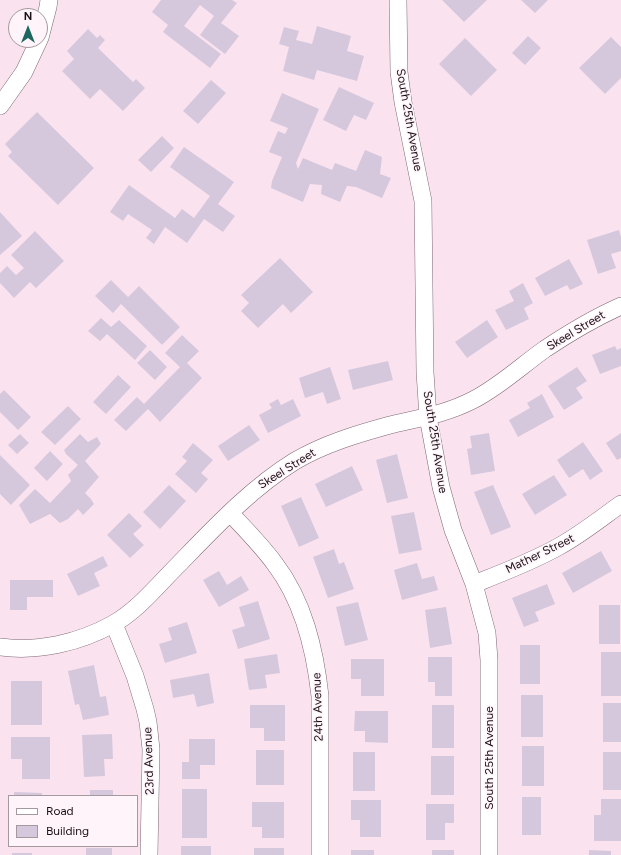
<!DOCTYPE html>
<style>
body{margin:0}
#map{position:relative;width:621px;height:855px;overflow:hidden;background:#fbe2ef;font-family:Figtree,sans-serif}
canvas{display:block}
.legend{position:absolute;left:8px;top:795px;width:130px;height:52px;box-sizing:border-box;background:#fff4fa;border:1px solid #a3999e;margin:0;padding:5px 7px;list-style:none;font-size:12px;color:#191115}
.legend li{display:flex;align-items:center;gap:8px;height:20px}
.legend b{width:20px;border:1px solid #a3999e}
.north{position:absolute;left:8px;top:8px;width:40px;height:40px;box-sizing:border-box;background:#fff4fa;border:1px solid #a3999e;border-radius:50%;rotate:0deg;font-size:11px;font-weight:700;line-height:16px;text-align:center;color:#191115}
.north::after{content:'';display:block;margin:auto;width:14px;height:18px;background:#1c675f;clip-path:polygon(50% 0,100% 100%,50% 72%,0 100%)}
</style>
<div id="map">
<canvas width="621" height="855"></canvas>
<ul class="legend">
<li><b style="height:5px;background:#fff"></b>Road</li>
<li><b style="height:11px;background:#d5c8dd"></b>Building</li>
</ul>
<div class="north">N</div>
</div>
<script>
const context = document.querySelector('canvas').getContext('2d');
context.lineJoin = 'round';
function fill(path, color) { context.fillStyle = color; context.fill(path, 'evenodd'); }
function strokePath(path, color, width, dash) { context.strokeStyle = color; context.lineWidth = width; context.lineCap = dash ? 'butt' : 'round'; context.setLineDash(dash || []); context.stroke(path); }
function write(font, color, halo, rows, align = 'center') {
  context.font = font + ' Figtree,sans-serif'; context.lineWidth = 3; context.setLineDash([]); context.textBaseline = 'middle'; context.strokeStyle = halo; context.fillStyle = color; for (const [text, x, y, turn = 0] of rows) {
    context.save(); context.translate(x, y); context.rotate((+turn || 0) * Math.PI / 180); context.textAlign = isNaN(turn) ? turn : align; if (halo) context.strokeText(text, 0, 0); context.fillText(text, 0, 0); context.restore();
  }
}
const building = new Path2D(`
 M161,0H232L237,3L221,23L239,36L225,54L200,35L214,16L200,5L184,26L221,54L210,68L163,32L168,25L152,12Z
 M442,0H487L464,22Z
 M521,0H548L535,13Z
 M317,26L351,36L347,51L364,56L357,81L317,70L314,80L283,71L289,47L279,44L284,27L299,31L296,40L312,44Z
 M88,29L97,38L100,35L105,40L98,48L133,82L136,79L145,88L123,111L100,89L90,99L62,71L74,59L67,51Z
 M528,36L541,48L525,65L512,53Z
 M611,37L621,47V78L605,94L579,68Z
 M465,38L497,70L471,96L439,64Z
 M211,80L226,93L198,124L183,111Z
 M339,87L374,103L366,120L354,115L346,131L323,120Z
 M282,93L319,109L296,163L298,169L303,158L332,170L335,163L356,171L365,150L382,157L380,174L391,178L382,198L356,187L347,186L340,202L321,194L322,185L310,184L303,202L271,188L272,181L282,157L269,152L278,131L285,134L288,128L270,121Z
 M37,112L94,168L58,205L8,156L12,152L5,144Z
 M162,136L174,148L151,172L138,160Z
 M184,147L234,182L218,204L235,216L223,232L204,219L187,243L165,227L154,244L146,238L152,230L128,214L123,221L110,212L129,185L175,218L182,209L194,218L210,196L170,167Z
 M0,212L22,236L0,255Z
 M619,230L621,237V251L611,254L616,268L598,274L587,240Z
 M35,231L64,261L36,288L30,282L14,298L0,283V273L7,266L16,275L24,268L11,255Z
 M280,258L313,292L291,313L283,304L258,328L241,311L249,303L241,295Z
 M569,259L583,284L570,290L567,285L545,296L535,278Z
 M111,280L128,297L139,286L180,327L162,345L121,304L113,313L95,296Z
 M523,283L533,303L524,308L529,319L506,330L495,310L514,301L509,291Z
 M101,318L111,327L119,320L147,346L135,360L107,334L100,341L88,331Z
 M487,320L498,337L467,358L455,342Z
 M182,335L199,351L187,363L202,378L160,422L148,409L126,431L114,420L137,397L144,404L180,367L165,353Z
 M615,346L617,350L621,348V366L600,374L592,355Z
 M150,350L167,367L155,380L137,363Z
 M388,361L393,380L353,390L348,370Z
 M330,367L341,399L327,404L323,392L305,398L299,378Z
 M577,367L587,381L576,388L583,398L564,410L548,386Z
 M118,375L131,387L106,414L93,402Z
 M4,390L31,417L18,430L0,412V394Z
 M542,394L554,417L518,437L509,420L530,408L527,403Z
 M278,399L281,405L293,399L301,416L268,433L259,415L272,408L269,404Z
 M68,406L81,419L55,445L41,432Z
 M249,425L260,440L228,461L218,446Z
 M489,433L495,471L471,475L467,449L472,448L470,436Z
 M621,433V458L617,460L606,443Z
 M20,434L29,443L17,454L8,445Z
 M80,434L88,442L97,437L101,444L85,461L99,477L85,493L91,499L94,504L83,515L78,509L68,519L60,523L50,514L30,524L19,505L35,489L50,503L71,481L68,475L78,465L66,454L64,450Z
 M583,442L603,471L590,480L583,469L569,478L557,460Z
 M193,443L213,460L201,473L208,479L196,493L175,474L187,461L182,457Z
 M50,451L63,464L47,481L34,468Z
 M397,454L408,498L387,503L376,460Z
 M0,455L30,485L11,505L0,494Z
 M352,466L363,490L326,507L315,484Z
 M554,475L567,495L535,515L522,494Z
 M169,485L186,501L160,529L143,512Z
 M493,485L511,527L491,535L474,492Z
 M301,497L319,538L299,547L281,506Z
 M414,512L422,550L399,554L391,516Z
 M129,513L142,526L133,534L144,545L130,558L107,535Z
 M334,549L339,564L344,562L354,589L328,598L313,557Z
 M601,551L612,571L573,593L562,573Z
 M103,556L108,566L94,573L100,586L78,596L67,574Z
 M417,563L422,579L434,576L438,590L402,600L394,570Z
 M219,571L227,585L241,576L249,590L219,607L203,580Z
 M10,580H53V597H27V610H10Z
 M547,584L555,604L535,612L539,621L524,627L512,598Z
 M258,601L270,639L238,649L232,630L245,626L239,607Z
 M358,602L368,640L345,646L336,607Z
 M599,605H620V644H599Z
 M446,607L452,644L430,648L425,610Z
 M187,622L197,653L165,663L159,644L172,640L168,628Z
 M520,645H540V684H520Z
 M601,652H621V696H601Z
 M277,654L280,673L265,675L267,688L249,690L244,659Z
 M428,657H452V696H435V682H428Z
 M351,659H384V696H361V679H351Z
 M94,665L100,697L106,696L109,715L83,720L79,704L75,705L68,671Z
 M209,673L214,703L197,707L194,694L173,698L170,680Z
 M11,681H42V725H11Z
 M521,695H543V737H521Z
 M603,703H621V742H603Z
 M250,705H285V741H264V728H250Z
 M432,705H454V748H432Z
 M355,711H388V743L365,742V731H354Z
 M112,734L113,759H104L105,776L84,777L82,735Z
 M11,737H50V779H22V759H11Z
 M189,739H215V765H200V779H182V762H189Z
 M522,746H544V786H522Z
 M256,750H284V785H256Z
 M353,752H375V791H353Z
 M603,752H621V790H603Z
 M431,756H454V795H431Z
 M182,789H207V838H182Z
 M90,790H113V796H90Z
 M14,792L42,793V796H14Z
 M522,797H541V835H522Z
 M601,799H621V841H594V815H601Z
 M351,800H381V837H360V820H351Z
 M252,802H284V838H262V827H252Z
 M426,804H454V823H445V840H426Z
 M181,846H211V855H181Z
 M86,848H112V855H86Z
 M254,848H284V855H254Z
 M351,850H374V855H351Z
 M432,850H454V855H432Z
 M589,850L611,851V855H589Z
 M12,853H32V855H12Z`);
const minor = new Path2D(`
 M398,0L399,72L403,102L423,201L425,372L428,417L441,487L453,530L474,584L487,633L489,660V855
 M40,38L48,7L49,0
 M0,106L24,72L39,40
 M230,513C246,530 262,546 275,564C304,602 315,650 320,696V855
 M474,584C502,573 531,562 558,547C580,535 600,519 621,504
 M114,624L135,676L145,709L148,722L151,749L149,855
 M0,647C38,652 79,643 113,624C138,610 157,586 177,566C213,529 251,488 295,461C324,444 357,434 390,425C419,418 446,414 473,400C499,387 521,366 545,349C569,333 594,318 621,306`);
const streetNames = [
 ["South 25th Avenue",409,120,80],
 ["Skeel Street",576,331,-31],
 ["South 25th Avenue",435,442,81],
 ["Skeel Street",287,469,-32],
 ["Mather Street",540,554,-26],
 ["24th Avenue",318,707,-92],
 ["South 25th Avenue",489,758,-90],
 ["23rd Avenue",149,761,-92]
];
fill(building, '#d5c8dd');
strokePath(minor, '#7e6873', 18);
strokePath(minor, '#fff', 17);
write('12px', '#191115', '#fff4fa', streetNames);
</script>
